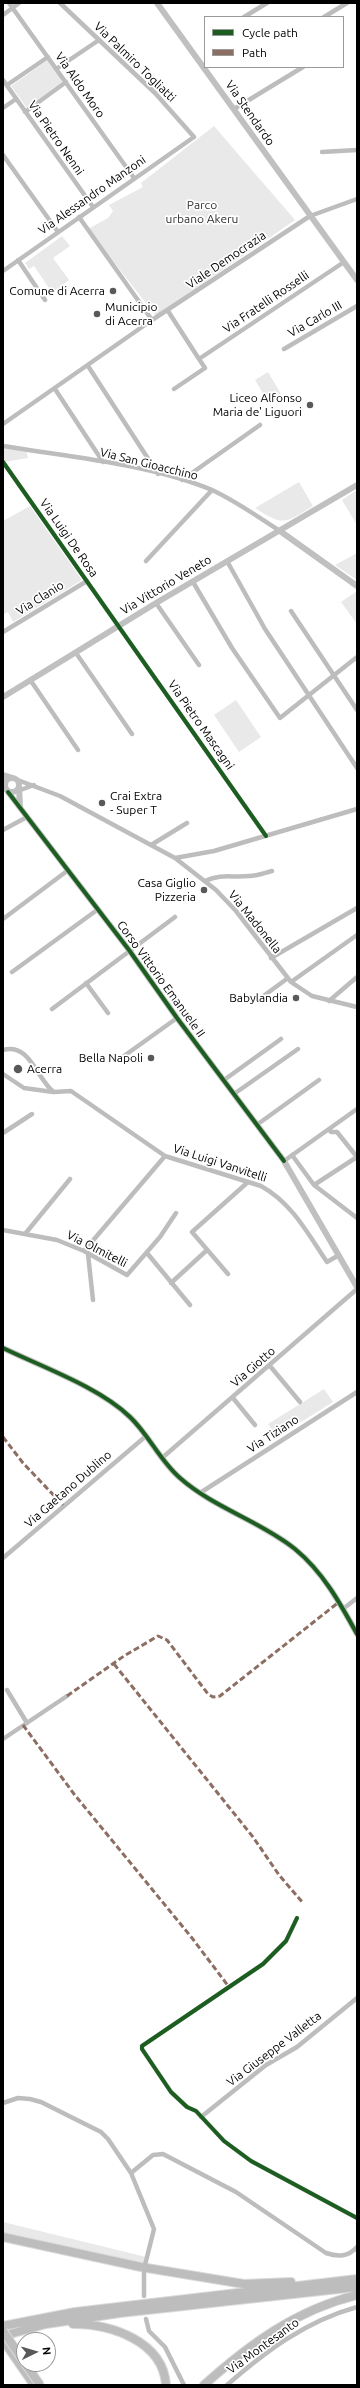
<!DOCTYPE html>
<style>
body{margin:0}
#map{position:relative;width:360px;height:2388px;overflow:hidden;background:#fff;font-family:Ubuntu,sans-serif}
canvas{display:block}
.frame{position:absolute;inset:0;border:4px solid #000;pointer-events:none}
.legend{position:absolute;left:204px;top:16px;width:140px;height:52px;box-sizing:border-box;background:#fff;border:1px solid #999;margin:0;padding:5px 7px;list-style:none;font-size:12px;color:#000}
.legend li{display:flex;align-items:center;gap:8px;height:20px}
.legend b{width:20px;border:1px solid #999}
.north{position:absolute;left:16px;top:2332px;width:40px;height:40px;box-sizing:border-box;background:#fff;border:1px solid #999;border-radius:50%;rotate:85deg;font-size:11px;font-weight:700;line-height:16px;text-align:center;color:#000}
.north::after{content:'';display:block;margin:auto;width:14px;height:18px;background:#595959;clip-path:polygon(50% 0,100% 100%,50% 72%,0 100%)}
</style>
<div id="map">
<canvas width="360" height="2388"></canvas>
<div class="frame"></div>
<ul class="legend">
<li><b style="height:5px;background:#1b5e20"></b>Cycle path</li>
<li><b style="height:5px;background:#8d6e63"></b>Path</li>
</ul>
<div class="north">N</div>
</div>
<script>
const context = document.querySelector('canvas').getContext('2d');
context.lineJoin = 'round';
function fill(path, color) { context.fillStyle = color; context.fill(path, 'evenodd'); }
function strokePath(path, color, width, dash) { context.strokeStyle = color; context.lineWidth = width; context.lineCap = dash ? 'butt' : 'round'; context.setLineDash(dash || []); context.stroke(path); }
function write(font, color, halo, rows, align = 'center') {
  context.font = font + ' Ubuntu,sans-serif'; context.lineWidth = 3.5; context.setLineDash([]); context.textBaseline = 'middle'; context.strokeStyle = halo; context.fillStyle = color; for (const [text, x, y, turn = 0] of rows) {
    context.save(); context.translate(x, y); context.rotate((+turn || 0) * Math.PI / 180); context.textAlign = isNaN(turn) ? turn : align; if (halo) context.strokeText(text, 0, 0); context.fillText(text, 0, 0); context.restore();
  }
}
const green = new Path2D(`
 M48,60L63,81L27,108L11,86Z
 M214,126L295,220L156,316L88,229L108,218L113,211L109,205L143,187L141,183Z
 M62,236L70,246L53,258L69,280L48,296L45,292L49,288L34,266L29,269L25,263Z
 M268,372L281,394L268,402L255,380Z
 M3,446L26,450L28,458L4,462Z
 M299,482L313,506C285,523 284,527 255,508Z
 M357,490V525L342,500Z
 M30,506L82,580L13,622L8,612L4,614L3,612V521Z
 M357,553V580L335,565Z
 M357,591V624L341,602Z
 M236,700L261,737L239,752L214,715Z
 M324,1389L333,1402L277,1437L268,1424Z
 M3,2222L146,2257L143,2267L3,2236Z`);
const street = new Path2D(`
 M9,3L134,178
 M3,15L19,3
 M244,17L267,3
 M324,17L347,3
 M56,69L99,40
 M3,80L93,207
 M7,85L48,57
 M3,108L16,99
 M234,109L303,67
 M25,112L66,82
 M322,152L357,150
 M3,155L58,232
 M79,217L152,320
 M18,260L45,300
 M3,271L194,137L155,93L60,3
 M168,311L199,359
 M284,349L357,306
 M88,366L158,474
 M55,389L103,462
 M174,389L205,368L199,359L344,262
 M3,424L152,320L310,216L357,199
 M3,446C70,457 150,464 212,490C236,501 258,517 280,531
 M3,462L266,836
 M182,480L260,425
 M146,561L212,490
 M227,561L265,629L357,768
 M193,582L232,648L280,718L357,657
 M156,603L199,665
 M291,611L357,710
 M3,632L87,581
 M76,653L132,734
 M31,681L78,750
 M15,779L60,796L175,858L216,890L236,911L291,982L312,996L357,1007
 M3,790L5,789
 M15,792L34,785
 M3,830L27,817
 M151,845L187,823
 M175,858L214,851L357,809
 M205,881C222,873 232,878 249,876C257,876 264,873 272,871
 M3,919L67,871
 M271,958L357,908
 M12,972L97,910
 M291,982L357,935
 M86,983L108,1013
 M258,1000L288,978
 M329,1001L357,977
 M52,1009L175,917
 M3,1050C30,1042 37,1080 54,1092L71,1091L165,1156L261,1186C292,1203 308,1234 327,1262L339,1255
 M124,1056L177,1018
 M3,1074L24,1088L53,1092
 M224,1080L281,1039
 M234,1094L298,1049
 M258,1124L319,1080
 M329,1129L331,1132H337L357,1157
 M3,1133L32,1114
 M292,1155L314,1185L357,1218
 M284,1161L357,1109
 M314,1185L357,1157
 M3,1230L57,1240L84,1251L127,1275L160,1237L176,1213
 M25,1234L70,1179
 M84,1251L165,1156
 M147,1253L190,1305
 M88,1254L93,1300
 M228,1274L192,1232L248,1182
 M171,1283L207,1250
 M270,1366L300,1402
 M233,1398L255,1425
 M162,1458L357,1289
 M200,1493L357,1392
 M3,1558L146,1436
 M343,1609L357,1598
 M7,1690L27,1723
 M3,1739L67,1696
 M297,1918L286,1941L263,1964L142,2046V2049L171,2092L187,2107L196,2111L224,2141L251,2161L357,2218
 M3,2103L18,2098L30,2099L41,2102L101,2132L108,2139L131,2173L153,2155L163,2154L236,2192L326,2253C338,2257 348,2257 357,2247
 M201,2117L266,2065L297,2047L357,1998
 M131,2173L154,2229L145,2265
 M144,2296V2272
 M146,2319L149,2331L165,2347L184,2385
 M227,2385C266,2351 306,2321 357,2307`);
const secondary = new Path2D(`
 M157,3L357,280
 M280,531L357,586
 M3,697L156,603L357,485
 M3,775L13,778
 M5 785a7 7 0 1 1 14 0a7 7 0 1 1-14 0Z
 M19,787L20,807
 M8,792L129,950L177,1018L284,1161L357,1287
 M3,1348C42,1367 99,1387 130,1417C149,1435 160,1461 180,1478C214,1508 260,1521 295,1549C323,1572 340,1603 357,1634`);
const highway = new Path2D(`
 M3,2237L141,2267L244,2284L291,2282
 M73,2324C111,2324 163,2341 166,2385
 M3,2326L75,2312L357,2279
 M3,2336L46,2324L120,2313L357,2287
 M3,2340L34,2385
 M204,2385C250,2344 296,2310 357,2295`);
const highwayBridge = new Path2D(`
 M3,2331L40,2385`);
const quiet = new Path2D(`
 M3,1437L23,1463L63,1505
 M114,1664L253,1837L279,1875L303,1903
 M67,1696L124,1656L158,1636L167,1640L208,1694L213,1697L220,1696L339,1602
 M23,1725L74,1794L192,1938L229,1987`);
const cycleway = new Path2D(`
 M3,462L266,836
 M8,792L129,950L177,1018L284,1161
 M3,1348C42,1367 99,1387 130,1417C149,1435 160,1461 180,1478C214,1508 260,1521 295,1549C323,1572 340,1603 357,1634
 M297,1918L286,1941L263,1964L142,2046V2049L171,2092L187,2107L196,2111L224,2141L251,2161L357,2218`);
const markers = [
 [113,291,4,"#595959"],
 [97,314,4,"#595959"],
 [310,405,4,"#595959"],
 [102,803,4,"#595959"],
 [204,890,4,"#595959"],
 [296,998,4,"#595959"],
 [151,1058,4,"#595959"],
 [18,1069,5,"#595959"]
];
const streetNames = [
 ["Via Palmiro Togliatti",135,62,44],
 ["Via Aldo Moro",80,85,55],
 ["Via Stendardo",250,113,55],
 ["Via Pietro Nenni",56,138,55],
 ["Via Alessandro Manzoni",92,195,-35],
 ["Viale Democrazia",226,260,-34],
 ["Via Fratelli Rosselli",266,302,-34],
 ["Via Carlo III",315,319,-30],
 ["Via San Gioacchino",149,464,14],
 ["Via Luigi De Rosa",69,538,55],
 ["Via Vittorio Veneto",166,585,-31],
 ["Via Clanio",40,598,-32],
 ["Via Pietro Mascagni",201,725,55],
 ["Via Madonella",255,922,51],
 ["Corso Vittorio Emanuele II",161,979,54],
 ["Via Luigi Vanvitelli",220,1163,18],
 ["Via Olmitelli",97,1249,27],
 ["Via Giotto",253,1367,-41],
 ["Via Tiziano",273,1434,-33],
 ["Via Gaetano Dublino",68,1489,-41],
 ["Via Giuseppe Valletta",274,2049,-37],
 ["Via Montesanto",263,2346,-36]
];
const parkNames = [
 ["Parco",202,205],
 ["urbano Akeru",202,219]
];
const poiNames = [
 ["Comune di Acerra",105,291],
 ["Municipio",105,307,"left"],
 ["di Acerra",105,321,"left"],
 ["Liceo Alfonso",302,398],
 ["Maria de' Liguori",302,412],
 ["Crai Extra",110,796,"left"],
 ["- Super T",110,810,"left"],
 ["Casa Giglio",196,883],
 ["Pizzeria",196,897],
 ["Babylandia",288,998],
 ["Bella Napoli",143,1058],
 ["Acerra",27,1069,"left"]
];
fill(green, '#e9e9e9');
strokePath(highway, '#dbdbdb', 10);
strokePath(street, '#bdbdbd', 4.5);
strokePath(secondary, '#c0c0c0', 6);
strokePath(highway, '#bdbdbd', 8);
strokePath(highwayBridge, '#dbdbdb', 10, []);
strokePath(highwayBridge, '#bdbdbd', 8);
strokePath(quiet, '#8d6e63', 3, [6, 3]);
strokePath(cycleway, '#1b5e20', 4);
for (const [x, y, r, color] of markers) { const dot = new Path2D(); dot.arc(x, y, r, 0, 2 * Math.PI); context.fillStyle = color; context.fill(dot); strokePath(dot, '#fff', 1.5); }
write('12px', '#000', '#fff', streetNames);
write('12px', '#2e2e2e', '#fff', parkNames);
write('12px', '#000', '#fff', poiNames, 'right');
</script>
